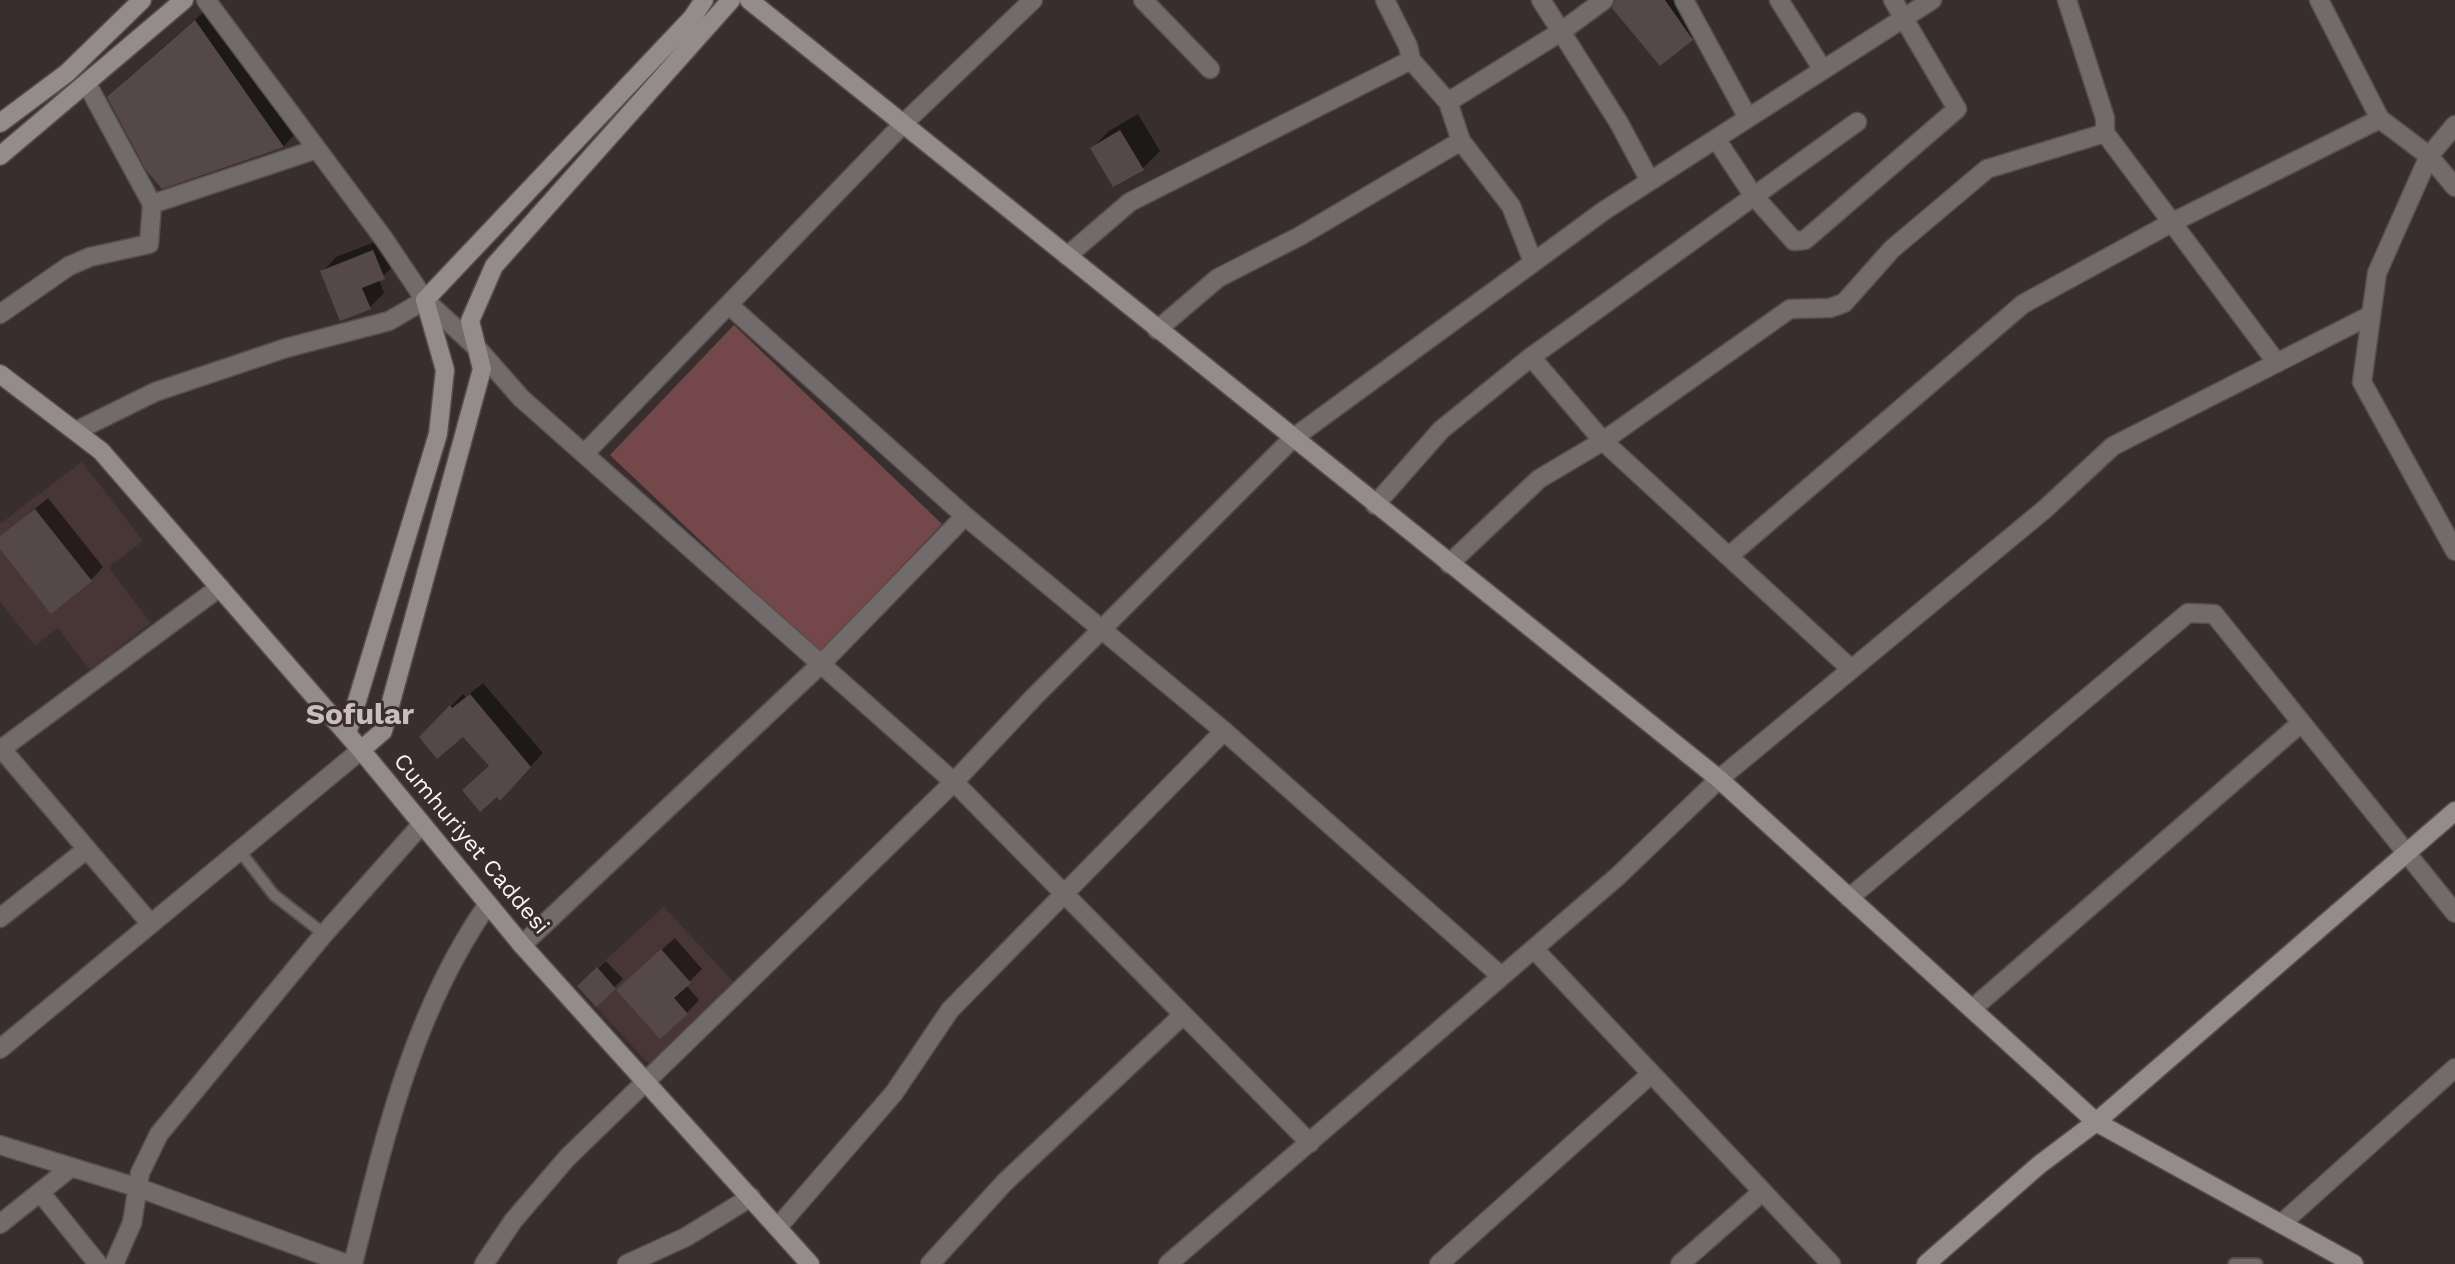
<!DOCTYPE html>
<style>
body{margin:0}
canvas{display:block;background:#392e2e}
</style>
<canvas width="2455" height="1264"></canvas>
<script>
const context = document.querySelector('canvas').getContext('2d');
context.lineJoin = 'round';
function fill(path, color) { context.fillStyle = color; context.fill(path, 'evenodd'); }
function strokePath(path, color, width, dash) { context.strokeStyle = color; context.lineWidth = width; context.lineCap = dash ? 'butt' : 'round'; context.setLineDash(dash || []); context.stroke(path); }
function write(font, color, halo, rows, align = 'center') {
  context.font = font + ' "Work Sans",sans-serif'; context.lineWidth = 6; context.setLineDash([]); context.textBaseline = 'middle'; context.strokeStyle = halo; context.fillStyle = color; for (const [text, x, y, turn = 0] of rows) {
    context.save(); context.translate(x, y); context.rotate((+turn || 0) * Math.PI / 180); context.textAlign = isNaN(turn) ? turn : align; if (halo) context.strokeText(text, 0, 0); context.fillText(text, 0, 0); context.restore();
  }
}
const built = new Path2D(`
 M82,462L143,541L108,567L151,623L90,670L58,628L35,646L0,601V524Z
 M664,907L737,986L650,1065L577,986Z`);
const green = new Path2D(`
 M734,325L942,524L819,653L610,455Z`);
const shadow = new Path2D(`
 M1619,0H1695L1708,21L1691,38Z
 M213,4L300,129L284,146L163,187L126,80Z
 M1138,114L1160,151L1143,168L1092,148L1109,131Z
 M387,237L398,263L379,279L384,293L370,307L322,272L336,257Z
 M48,498L103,567L91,580L0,547V537Z
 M483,683L543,753L513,786L463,734L421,737L463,694L466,697Z
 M675,938L702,969L686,985L699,1000L687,1013L631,977Z
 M606,961L623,979L596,1005L587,978Z`);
const building = new Path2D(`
 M1615,0H1665L1693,40L1660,66L1612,8Z
 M195,20L284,147L162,189L146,170L107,97Z
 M1120,130L1144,170L1113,187L1090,148Z
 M373,250L385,279L362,288L371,309L340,321L320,271Z
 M35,509L92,581L51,614L0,549V536Z
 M470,694L531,767L500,801L497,797L480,812L462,790L489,766L463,737L437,759L419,737L450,705L452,708Z
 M661,949L691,983L674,998L688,1014L660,1039L616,990Z
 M597,967L616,989L596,1007L577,986Z`);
const lane = new Path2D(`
 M239,850L274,895L324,934
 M2234,1264H2257`);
const street = new Path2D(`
 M206,0L384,239L425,300L477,348L521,398L954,782L1310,1143
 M1143,0L1210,69
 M1385,0L1408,46L1411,60L1448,102L1461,141L1511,206L1533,262
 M1541,0L1619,123L1650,181
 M1684,0L1748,118
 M1779,0L1823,70
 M2067,0L2105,118V133L2277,363
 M2319,0L2380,119L2429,156L2455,187
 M1448,102L1562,31L1604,0
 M2455,125L2429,156L2377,273L2362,382L2455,551
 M1716,139L1753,195L1794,241L1805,240L1957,109L1893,0
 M152,204L317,149
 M1067,256L1130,202L1411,60
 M730,306L965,516L1224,731L1501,976
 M0,314L69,266L90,257L149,244L152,204L87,84
 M1157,330L1218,278L1300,236L1461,141
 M1531,357L1603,441L1851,669
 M76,431L155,392L286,348L389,321L425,300
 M585,453L903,124L1033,0
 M1375,505L1441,430L1531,357L1857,122
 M1729,556L2023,304L2171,223L2380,119
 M1449,564L1539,479L1603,441L1790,309L1830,308L1844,303L1892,249L1987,169L2105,133
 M0,747L150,923
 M0,750L220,587
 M1849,898L2188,613L2214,614L2455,913
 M0,918L87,849
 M522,945L822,663L965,516
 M1534,949L1831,1264
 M1972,1009L2301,723
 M0,1049L361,750
 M0,1145L139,1188L347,1264
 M40,1192L98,1264
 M0,1224L69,1169
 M2281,1224L2455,1068
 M778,1227L894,1093L950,1010L1224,731
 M114,1264L132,1223L140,1173L159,1134L324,934L422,824
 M353,1264C384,1139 413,1011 488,904
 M484,1264L513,1221L567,1158L954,782L1034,697L1292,439L1605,210L1932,0
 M627,1264L686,1237L751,1197
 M930,1264L1005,1182L1183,1015
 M1168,1264L1618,876L1719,779L2045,509L2113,446L2371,315
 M1439,1264L1651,1074
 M1680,1264L1762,1192`);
const secondary = new Path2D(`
 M749,0L1719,779L2096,1122L2354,1264
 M0,123L67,73L142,0
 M0,156L184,0
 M0,374L101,451L361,750L522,945L810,1264
 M347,734L438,434L445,370L425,300L692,18L704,0
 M361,750L383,731L482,369L470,321L494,266L731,0
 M1926,1264L2039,1165L2096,1122L2455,811`);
const streetNames = [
 ["Cumhuriyet Caddesi",471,844,50]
];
const districtNames = [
 ["Sofular",360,715]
];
fill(built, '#483636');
fill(green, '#74484a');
fill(shadow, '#0007');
fill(building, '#544848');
strokePath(lane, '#584d4d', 14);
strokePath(street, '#584d4d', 21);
strokePath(secondary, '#584d4d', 21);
strokePath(lane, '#716b6b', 10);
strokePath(street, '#716b6b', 18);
strokePath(secondary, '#948b8b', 18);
write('23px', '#faf2f2', '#392e2e', streetNames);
write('bold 30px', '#ccbdbd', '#392e2e', districtNames);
</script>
